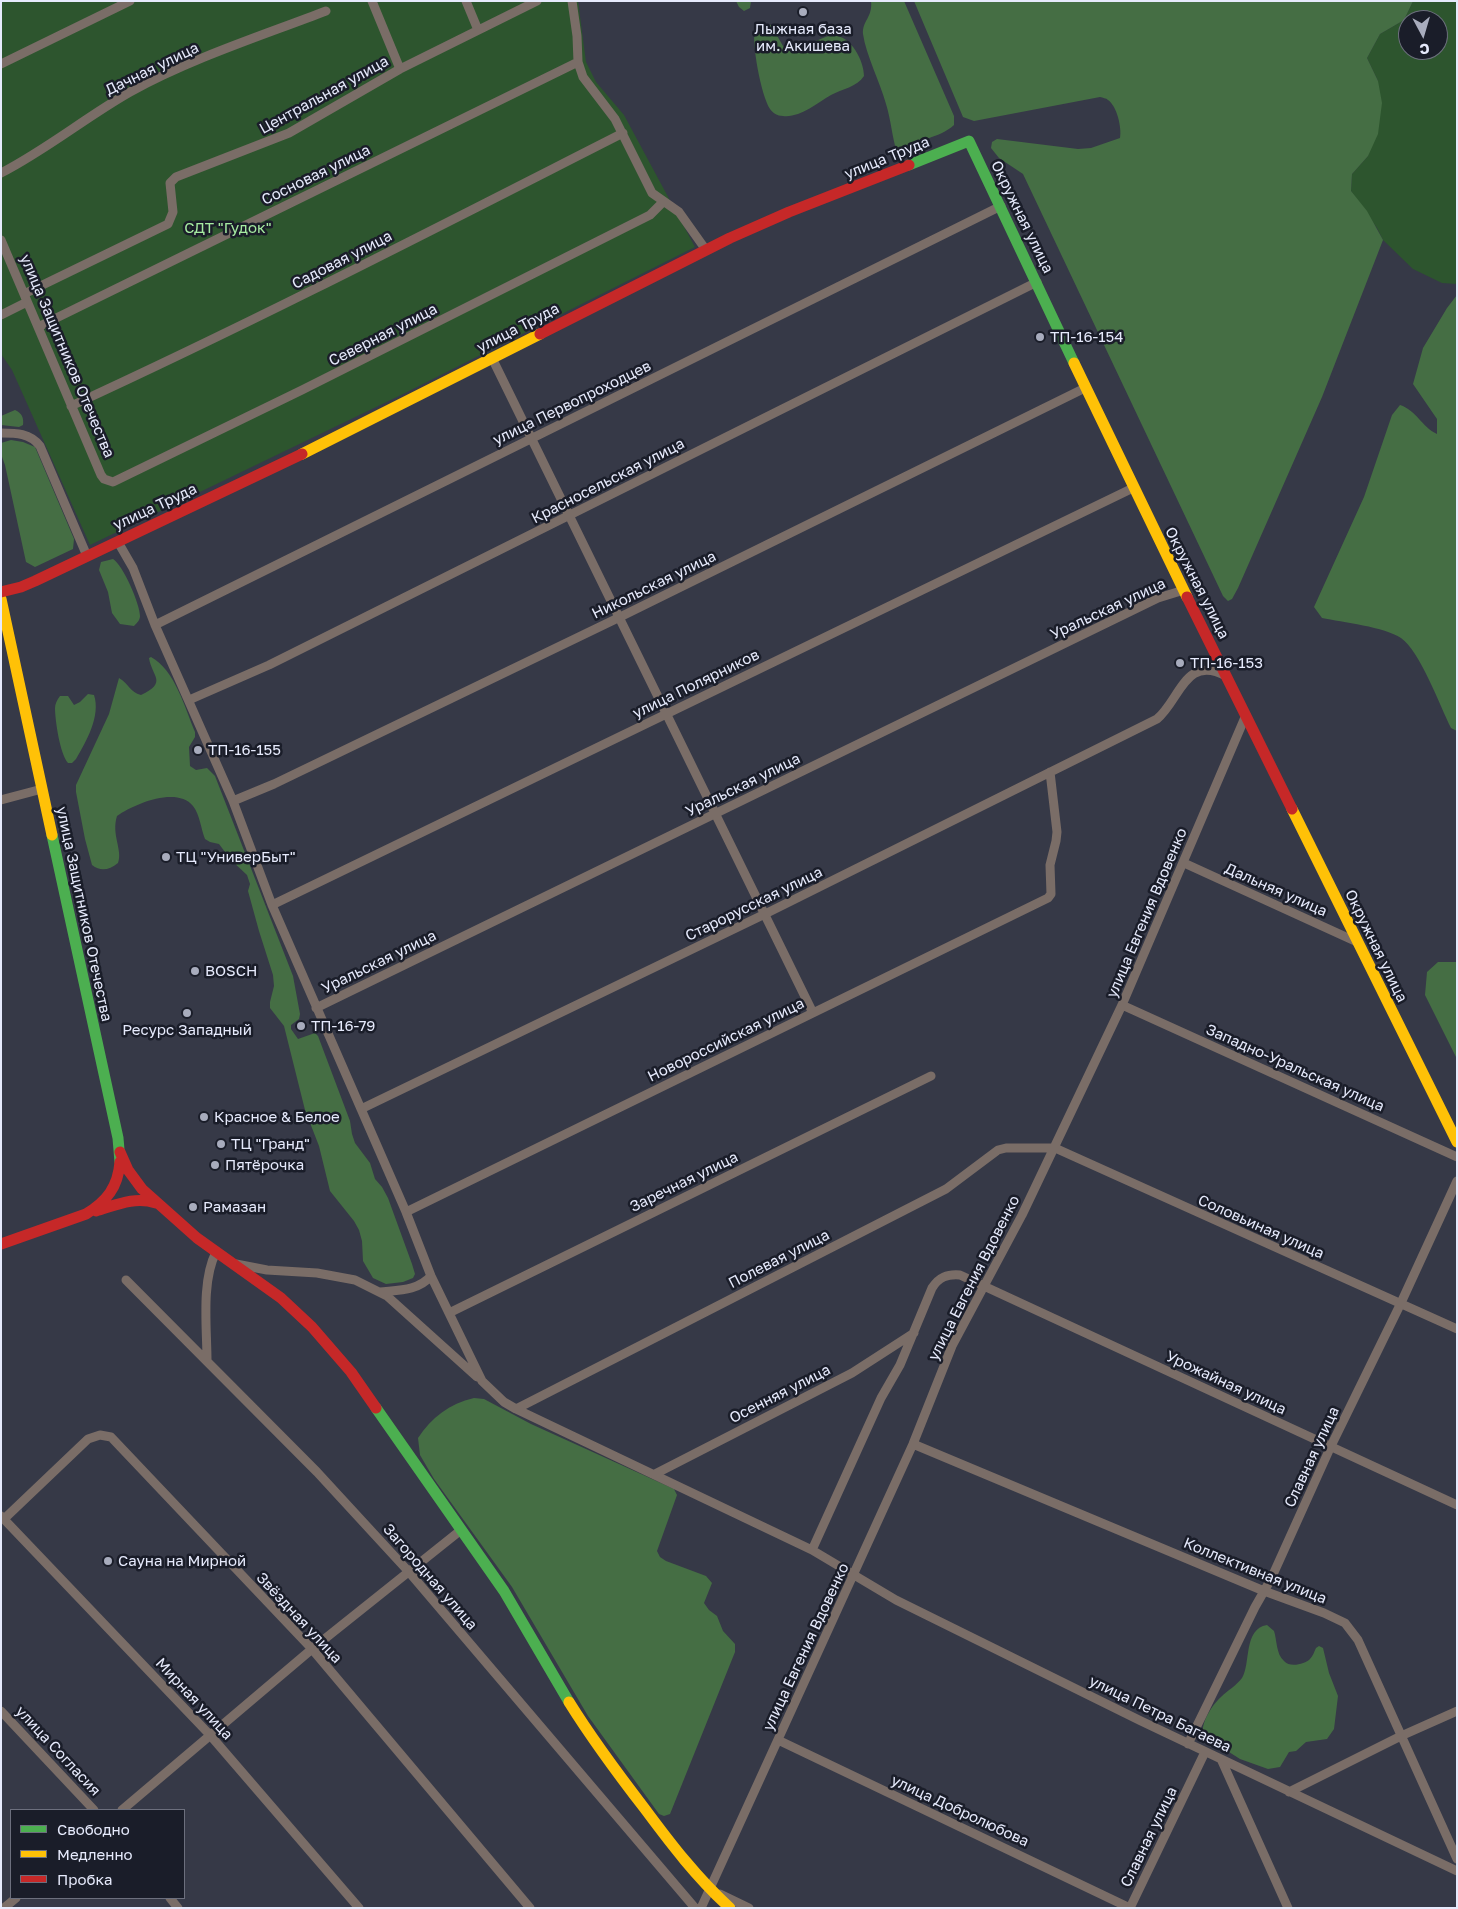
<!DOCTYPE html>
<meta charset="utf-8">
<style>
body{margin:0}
#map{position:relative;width:1458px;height:1909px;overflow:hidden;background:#363947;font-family:"Golos Text",sans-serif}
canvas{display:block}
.frame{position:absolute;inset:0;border:2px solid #e6eafc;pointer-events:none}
.legend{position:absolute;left:10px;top:1809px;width:175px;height:90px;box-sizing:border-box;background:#1a1d29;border:1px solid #6c6f7d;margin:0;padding:6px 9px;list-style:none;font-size:15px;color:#e6eafc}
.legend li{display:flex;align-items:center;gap:10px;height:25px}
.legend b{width:25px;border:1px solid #6c6f7d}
.north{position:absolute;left:1398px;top:10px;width:50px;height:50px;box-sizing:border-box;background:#1a1d29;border:1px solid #6c6f7d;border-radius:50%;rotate:174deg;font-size:14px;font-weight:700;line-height:20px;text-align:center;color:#e6eafc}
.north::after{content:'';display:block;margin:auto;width:18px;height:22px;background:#a8acbd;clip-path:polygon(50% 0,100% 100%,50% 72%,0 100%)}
</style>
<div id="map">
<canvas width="1458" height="1909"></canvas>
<div class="frame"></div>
<ul class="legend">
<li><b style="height:6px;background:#4caf50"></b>Свободно</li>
<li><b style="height:6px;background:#ffc107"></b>Медленно</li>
<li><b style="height:6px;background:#c62828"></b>Пробка</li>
</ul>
<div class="north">С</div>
</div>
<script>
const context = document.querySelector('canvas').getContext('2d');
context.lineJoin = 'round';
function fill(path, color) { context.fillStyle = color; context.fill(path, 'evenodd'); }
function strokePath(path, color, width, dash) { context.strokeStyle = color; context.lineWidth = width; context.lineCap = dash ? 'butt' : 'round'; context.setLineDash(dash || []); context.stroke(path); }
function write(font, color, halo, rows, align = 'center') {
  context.font = font + ' "Golos Text",sans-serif'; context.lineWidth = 5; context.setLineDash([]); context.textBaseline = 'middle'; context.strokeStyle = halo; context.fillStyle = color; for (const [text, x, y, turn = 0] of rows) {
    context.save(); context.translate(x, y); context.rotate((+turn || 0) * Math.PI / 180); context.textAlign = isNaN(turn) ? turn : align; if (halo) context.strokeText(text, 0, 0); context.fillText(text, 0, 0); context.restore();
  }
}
const green = new Path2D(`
 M1,1H578L586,62L596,82L624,115L695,247L401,395L90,545L25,399L12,370L1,354Z
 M1413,1H1457V284L1442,283L1413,269L1383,240L1377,228L1351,191L1352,174L1368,156L1378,81L1367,58L1380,34L1404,20ZM1408,20H1438V50H1408Z`);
const forest = new Path2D(`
 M736,1H751L750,8L744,11L739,7Z
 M871,1H904L954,116V125C939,139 916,138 902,153H897C892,137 891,120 886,104C880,82 866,55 863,34C862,21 873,17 871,1Z
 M914,1H1413L1404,20L1380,34L1367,58L1378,81L1382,103L1378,134L1368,156L1352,174L1351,191L1367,211L1383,240L1322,397L1238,588L1232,599L1228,601L1223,596L1023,174L999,158L991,148L992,142L997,139L1078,149L1091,148L1120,138C1122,128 1117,106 1108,100C1106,98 1103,98 1100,97L974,121L963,117Z
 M760,24L771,25L783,46L789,51L795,50C806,46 818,39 829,36C849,31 864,60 864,76C857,87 842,89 831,95C817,103 800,118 783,116C777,116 773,113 770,109C761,95 751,42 755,26Z
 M1457,295V731L1451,728C1440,706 1420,651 1401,638C1385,627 1342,622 1322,618L1314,607L1364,497L1392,415L1400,405C1416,410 1422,427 1437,434V419L1413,384L1423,348L1447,308Z
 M15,410C22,413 24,418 23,425L19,427L1,425V416Z
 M11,440L23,442L35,447L74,539L73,549L35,567L26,562L5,465L1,454V443Z
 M113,559C123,565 140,604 140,616C140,620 137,623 134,626L120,624L112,613L108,592L99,570L101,562Z
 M151,657C175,670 185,708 195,732V737L189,747L190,766L196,770L207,768L215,776L293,976L300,1014L299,1019L291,1025V1029L298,1039L315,1033L318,1036L350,1121L352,1134L355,1143L370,1163L375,1179L382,1187L388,1198L412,1264L415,1274L413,1278L403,1282L386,1284L373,1278L363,1261L362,1241L359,1230L354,1221L330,1191L319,1146L305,1110L284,1026L270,1008V1002L274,986L273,975L259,931L248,891L250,884L247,875L231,860L219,844L210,842L205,839C201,829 200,815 193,806C177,786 134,804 117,816C111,835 123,850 118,863C109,870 101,872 92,865L85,839L76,792V785L109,714L119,678C129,684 130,692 141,695C168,682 152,677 149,658Z
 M88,694L94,695C101,716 86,742 76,759L72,763H68C60,754 55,720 55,708C55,704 57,700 60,696H68L74,705L80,702Z
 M1438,962H1457V1059L1425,995L1427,972Z
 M474,1398L484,1399L531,1424L674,1489L677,1495L657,1551L660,1557L666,1561L706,1576L712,1583L704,1603L709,1610L717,1616L723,1631L735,1644V1652L670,1814L664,1816L659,1814L588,1716L512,1587L434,1479L420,1455L418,1438C432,1417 449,1404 474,1398Z
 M1267,1625L1274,1631C1277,1640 1276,1654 1284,1661C1290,1668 1305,1664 1310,1659C1313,1656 1314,1652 1316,1648L1319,1646L1323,1648L1329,1673L1338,1696L1334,1729L1327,1739L1306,1742L1296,1751L1289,1752L1280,1767L1268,1769L1240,1759L1229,1752L1216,1739L1205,1741C1197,1728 1211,1706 1221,1697C1228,1690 1236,1686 1242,1678C1251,1664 1243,1629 1267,1625Z`);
const street = new Path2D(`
 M372,1L400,69
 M466,1L478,30
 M572,1L577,36L578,62L583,77L615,119L652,193L679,212L706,250
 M1,64L130,1
 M1,173C46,150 86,117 130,92C192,58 261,36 326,11
 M1,240L101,475L104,479L113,482L302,390L650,215L663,202
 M24,294L168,224L173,212L170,183L176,177L289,133L400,69L537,1
 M1,315L27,302
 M38,327L578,62
 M492,358L813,1013
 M71,406C258,320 440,226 623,133
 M1,433C16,433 30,433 40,446L87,556
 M118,542L133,568L155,625L233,801L272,905L406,1212L431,1276L482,1381L504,1402L516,1409L812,1550L896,1600L1141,1721L1457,1871
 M155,625L1001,206
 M189,700L269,665L1037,282
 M1,800L42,789
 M233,801L274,784L618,618L1085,388
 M1184,863L1357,942
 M272,905L1133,488
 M1122,1005L1457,1157
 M316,1008L1158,598L1184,590
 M361,1109L765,914L1157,719C1180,700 1185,654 1226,676
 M406,1212L1048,898L1051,894L1050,865L1056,841L1057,832L1050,772
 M236,1264L267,1270L317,1273L355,1280L387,1296L477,1377
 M126,1280L317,1472L409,1572L695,1908
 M380,1292C398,1290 418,1291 431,1276
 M449,1313L931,1076
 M207,1361C207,1328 201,1282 216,1252
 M516,1409L946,1189L998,1150L1006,1148H1055L1457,1329
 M913,1444L1264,1591L1324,1613L1345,1623L1358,1640L1457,1859
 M655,1474L852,1373L914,1333
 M1,1516L210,1735L359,1908
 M4,1519L88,1439L100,1435L111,1437L312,1649L530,1908
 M812,1550L881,1398L900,1365L932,1288C939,1277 947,1274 960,1275L1457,1505
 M1,1711L94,1810
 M778,1740L1130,1908
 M1188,1744L1255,1607L1271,1579L1331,1446L1400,1305L1457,1181
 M1221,1759L1288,1908
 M1289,1792L1401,1736L1457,1711
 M122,1810L312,1649L461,1530
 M720,1894L749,1908
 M170,1898L178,1908
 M4,1908L16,1898
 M701,1908L913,1444L952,1346L1022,1215L1122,1005L1246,715
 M1130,1908L1205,1752`);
const fast = new Path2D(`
 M909,165L969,141L1074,363
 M52,835L118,1138L120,1162
 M376,1408L504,1591L569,1702`);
const slow = new Path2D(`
 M1074,363L1187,597
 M302,454L540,334
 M1,599L52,835
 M1292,809L1457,1142
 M569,1702C592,1739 618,1774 645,1809C671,1844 697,1878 730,1908`);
const jam = new Path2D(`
 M540,334L730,238L789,212L909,165
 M1,592L21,587L35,581L302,454
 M1187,597L1292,809
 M120,1152L128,1170L142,1189L197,1238L281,1298L312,1327L351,1372L376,1408
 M96,1211C116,1205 135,1196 156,1203
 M1,1244L86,1214C107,1201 118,1187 120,1162`);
const markers = [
 [803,12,5,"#a8acbd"],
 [1040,337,5,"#a8acbd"],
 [1180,663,5,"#a8acbd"],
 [198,750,5,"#a8acbd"],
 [166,857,5,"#a8acbd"],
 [195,971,5,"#a8acbd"],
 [187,1013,5,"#a8acbd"],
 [301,1026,5,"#a8acbd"],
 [204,1117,5,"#a8acbd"],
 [221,1144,5,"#a8acbd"],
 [215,1165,5,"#a8acbd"],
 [193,1207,5,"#a8acbd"],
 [108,1561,5,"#a8acbd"]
];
const poiNames = [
 ["Лыжная база",803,29,"center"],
 ["им. Акишева",803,46,"center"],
 ["ТП-16-154",1050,337],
 ["ТП-16-153",1190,663],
 ["ТП-16-155",208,750],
 ["ТЦ \"УниверБыт\"",176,857],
 ["BOSCH",205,971],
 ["ТП-16-79",311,1026],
 ["Ресурс Западный",187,1030,"center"],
 ["Красное & Белое",214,1117],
 ["ТЦ \"Гранд\"",231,1144],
 ["Пятёрочка",225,1165],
 ["Рамазан",203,1207],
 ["Сауна на Мирной",118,1561]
];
const streetNames = [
 ["Дачная улица",152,69,-26],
 ["Центральная улица",324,95,-29],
 ["улица Труда",887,158,-22],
 ["Сосновая улица",316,175,-26],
 ["Окружная улица",1022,217,64],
 ["Садовая улица",342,260,-27],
 ["улица Труда",518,328,-27],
 ["Северная улица",383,335,-27],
 ["улица Защитников Отечества",67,356,67],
 ["улица Первопроходцев",572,403,-26],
 ["Красносельская улица",608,481,-27],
 ["улица Труда",155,507,-25],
 ["Окружная улица",1197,583,63],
 ["Никольская улица",654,585,-26],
 ["Уральская улица",1108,609,-25],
 ["улица Полярников",696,684,-26],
 ["Уральская улица",743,785,-26],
 ["Дальняя улица",1276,890,24],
 ["Старорусская улица",754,904,-26],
 ["улица Евгения Вдовенко",1147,913,-67],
 ["улица Защитников Отечества",84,914,78],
 ["Окружная улица",1376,946,64],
 ["Уральская улица",379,962,-26],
 ["Новороссийская улица",726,1040,-26],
 ["Западно-Уральская улица",1295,1068,24],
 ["Заречная улица",684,1182,-26],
 ["Соловьиная улица",1261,1227,24],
 ["Полевая улица",779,1259,-27],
 ["улица Евгения Вдовенко",974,1278,-63],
 ["Урожайная улица",1226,1383,25],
 ["Осенняя улица",780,1394,-27],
 ["Славная улица",1312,1457,-65],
 ["Коллективная улица",1255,1571,22],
 ["Загородная улица",430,1577,49],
 ["Звёздная улица",299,1618,47],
 ["улица Евгения Вдовенко",806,1647,-65],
 ["Мирная улица",194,1699,47],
 ["улица Петра Багаева",1160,1714,26],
 ["улица Согласия",58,1751,47],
 ["улица Добролюбова",960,1811,25],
 ["Славная улица",1149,1837,-64]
];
const parkNames = [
 ["СДТ \"Гудок\"",228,228]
];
fill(green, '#2d552e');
fill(forest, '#456e44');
strokePath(street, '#7a6d67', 9);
strokePath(fast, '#4caf50', 11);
strokePath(slow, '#ffc107', 11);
strokePath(jam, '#c62828', 11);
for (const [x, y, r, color] of markers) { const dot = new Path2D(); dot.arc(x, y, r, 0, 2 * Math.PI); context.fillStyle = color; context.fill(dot); strokePath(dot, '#1a1d29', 2); }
write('15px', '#e6eafc', '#1a1d29', poiNames, 'left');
write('15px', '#e6eafc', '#1a1d29', streetNames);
write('15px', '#a6eba1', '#1a1d29', parkNames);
</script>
